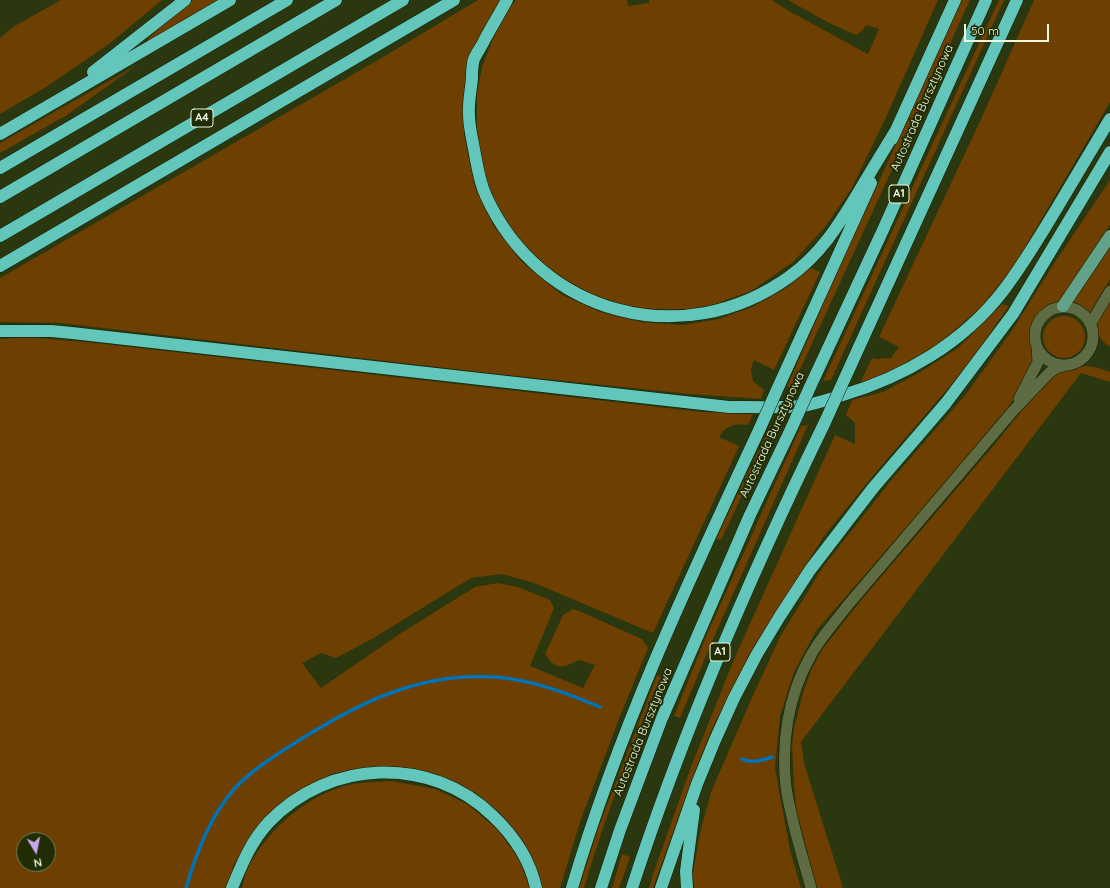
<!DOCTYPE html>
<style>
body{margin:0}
#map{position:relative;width:1110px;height:888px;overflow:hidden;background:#2a370f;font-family:Quicksand,sans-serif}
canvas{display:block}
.north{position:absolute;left:16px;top:832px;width:40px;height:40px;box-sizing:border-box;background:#202d04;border:1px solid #727e5c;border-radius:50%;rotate:170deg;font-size:11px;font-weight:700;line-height:16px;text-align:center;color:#eef7e0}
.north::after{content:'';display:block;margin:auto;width:14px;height:18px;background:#c8a6ef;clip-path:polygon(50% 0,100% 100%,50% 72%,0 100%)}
.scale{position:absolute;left:964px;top:24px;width:85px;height:18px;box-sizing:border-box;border:2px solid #eef7e0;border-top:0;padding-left:5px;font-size:12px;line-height:14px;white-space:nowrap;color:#eef7e0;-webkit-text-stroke:3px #202d04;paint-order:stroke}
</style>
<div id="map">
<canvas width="1110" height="888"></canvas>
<div class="north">N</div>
<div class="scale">50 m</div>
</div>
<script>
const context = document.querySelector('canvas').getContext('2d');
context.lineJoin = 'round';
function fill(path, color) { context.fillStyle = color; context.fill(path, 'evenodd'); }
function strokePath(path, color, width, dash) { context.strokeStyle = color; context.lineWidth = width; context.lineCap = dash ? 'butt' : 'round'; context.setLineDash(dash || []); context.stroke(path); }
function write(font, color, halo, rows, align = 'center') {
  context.font = font + ' Quicksand,sans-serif'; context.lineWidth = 4; context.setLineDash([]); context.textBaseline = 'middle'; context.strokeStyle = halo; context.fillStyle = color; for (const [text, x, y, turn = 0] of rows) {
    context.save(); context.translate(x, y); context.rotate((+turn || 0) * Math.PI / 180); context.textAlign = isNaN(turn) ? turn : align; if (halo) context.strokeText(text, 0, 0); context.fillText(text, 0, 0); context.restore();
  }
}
const green = new Path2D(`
 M61,0H162L109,44L46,87L0,114V38L13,27Z
 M193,0H221L151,42L147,39Z
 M478,0H501L497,5L475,48L464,87V135L475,187L493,225L522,262L562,295L600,312L641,322L683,325L719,319L752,307L786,288L811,268L820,272L774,370L754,360L751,369L753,381L764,390L761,399L690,394L489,373L60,323L0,322V278L378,60Z
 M516,0H627L628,6L649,3V0H772L789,11L868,54L879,29L866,25L862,31L856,35L829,23L788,0H938L887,115L852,188L825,227L793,262L751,291L715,304L684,310L641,309L594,297L553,272L525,246L505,222L488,186L480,161L477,129V94L482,67L492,41L508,9Z
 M962,0H970L792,387H787L832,284Z
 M999,0H1004L831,380L823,381Z
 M1034,0H1110V102L1013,268L979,309L937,345L896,369L860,383L872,358L877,359L891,358L899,347L879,337L982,117Z
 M137,65L67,115L0,153V143Z
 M1110,180V225L1059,301L1047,307L1035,318L1029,333L1034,364L1009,406L956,470L816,631L794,672L780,716L775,768L790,850L801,888H694L693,873L700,833L711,792L754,693L781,635L823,567L893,478L966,394L1011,332L1055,262Z
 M1110,244V279L1089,314L1082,307L1070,304Z
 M1110,297V347C1087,331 1100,316 1110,297Z
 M1002,304L1009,306L968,365L872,477L824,536L751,651L712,729L698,763L653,888H649L653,874L692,764L735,657L835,435L855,444V423L846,415L852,400L883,392L919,373L958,348Z
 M1043 337a21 21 0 1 1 42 0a21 21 0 1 1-42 0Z
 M25,337L95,343L702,412L753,414L748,425C735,424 727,424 719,437L739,446L653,633L534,583L502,574L471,578L372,639L336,658L321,653L302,663L321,688L401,633L475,587L498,583L518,587L550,600L554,608L530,666L583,688L595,665L579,660C563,668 556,671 545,654L563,615L573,609L579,611L642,639L648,648L620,716L580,822L560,888H541L516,834L498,811L465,788L441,777L410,769L372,767L331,774L283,801L252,834L233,867L228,888H0V339ZM24,840H48V864H24Z
 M1086,366L1095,367L1110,372V382L1081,373L801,742L804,763L843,888H817L796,809L794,785L792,746L794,728L803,693L811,670L823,648L863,598L994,445L1048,378L1061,371L1075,370L1081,367Z
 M808,425L714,637L680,718L674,716L707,634L801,426Z
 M774,428L721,540L716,539L769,429Z
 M657,675L661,677C633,746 605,816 584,888H579L599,826Z
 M391,781L435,789L467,804L496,828L518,857L530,888H242C244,880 246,869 251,862C272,826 307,796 348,785C361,782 377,782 391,781Z
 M622,854L630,857L619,888H612Z`);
const stream = new Path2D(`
 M742,759C751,764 763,760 772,757
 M186,888C196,853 210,816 235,788C253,769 276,755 298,741C360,702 420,672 496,677C533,680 566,693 600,707`);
const street = new Path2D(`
 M1035 336a29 29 0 1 1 58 0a29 29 0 1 1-58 0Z
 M1091,323L1110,291
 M1019,399L1038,362L1037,347
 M811,888C802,855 791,821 786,787C781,743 788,696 810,657C820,638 835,622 848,605L1013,411L1049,373L1056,368L1067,365`);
const primary = new Path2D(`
 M1063,306L1110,236`);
const highway = new Path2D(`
 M507,0C500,13 492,26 485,39C482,46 477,52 474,59C472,65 472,72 472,78C471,90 468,103 469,115C469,126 472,138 474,149C477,164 479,181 486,196C540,315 683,353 789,277C821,254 838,226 858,193C870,173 882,153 895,132
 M93,72L185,0
 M0,134L230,0
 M892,139L955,0
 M0,168L287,0
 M0,197L336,0
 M0,236L403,0
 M0,266L454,0
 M0,331H51L72,333L729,407C753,407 778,408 802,406C815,404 829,399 843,395C904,377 963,343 1003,291C1023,265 1040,236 1057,208C1075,178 1092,149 1110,119
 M844,380L1017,0
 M810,387L883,230L986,0
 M776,392L871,183
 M232,888C242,864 251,841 269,822C329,759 431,755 493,816C513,835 530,860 536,888
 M572,888C619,729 690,578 760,428
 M601,888L620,830L662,718L750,515L792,427
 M632,888C684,728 751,574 825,422
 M661,888L697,784L715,740L734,698L757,654L780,616L810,570L873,488L946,403L1013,314L1110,152
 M687,888L686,871L694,810`);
const highwayBridge = new Path2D(`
 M825,422L844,380
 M792,427L810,387
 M760,428L776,392`);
const shields = [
 [202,118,22],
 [899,194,20],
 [720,652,20]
];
const shieldNames = [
 ["A4",202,118],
 ["A1",899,194],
 ["A1",720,652]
];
const streetNames = [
 ["Autostrada Bursztynowa",922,108,-66],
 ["Autostrada Bursztynowa",772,435,-65],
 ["Autostrada Bursztynowa",643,732,-68]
];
fill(green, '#6d3f01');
strokePath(stream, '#0073b6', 3.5);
strokePath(street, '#141d01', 12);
strokePath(primary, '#141d01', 13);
strokePath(highway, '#141d01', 13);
strokePath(street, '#5d6c43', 11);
strokePath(primary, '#61a28b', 12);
strokePath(highway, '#63c6bb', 12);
strokePath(highwayBridge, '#141d01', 13, []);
strokePath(highwayBridge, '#63c6bb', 12);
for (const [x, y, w] of shields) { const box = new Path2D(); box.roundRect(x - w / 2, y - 9, w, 18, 3); context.fillStyle = '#202d04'; context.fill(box); strokePath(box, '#eef7e0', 1); }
write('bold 11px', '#eef7e0', null, shieldNames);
write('12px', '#eef7e0', '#202d04', streetNames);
</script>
